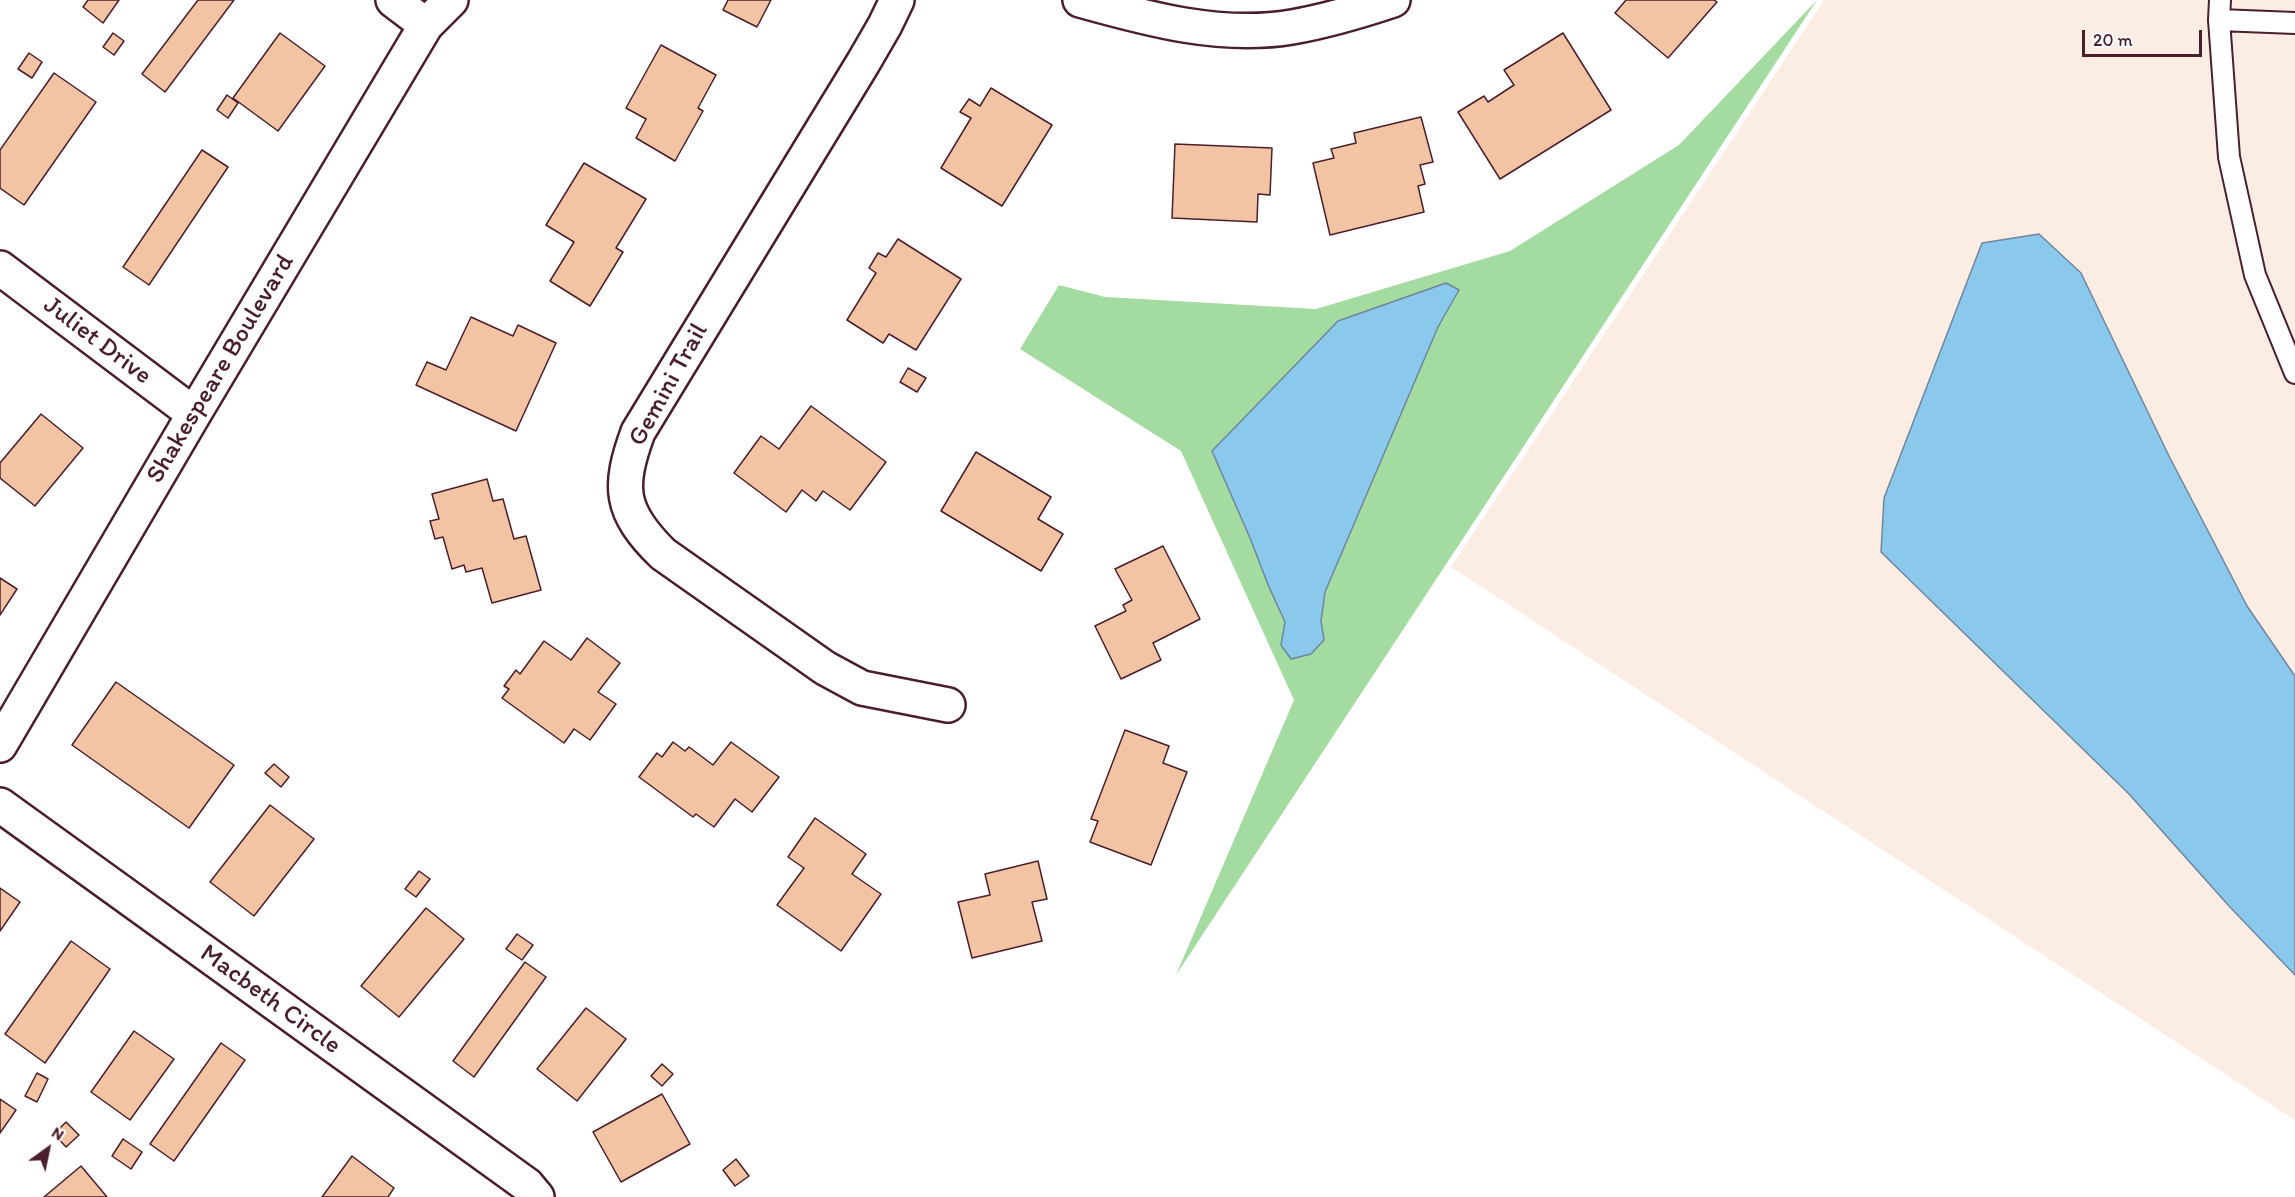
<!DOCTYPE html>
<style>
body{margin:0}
#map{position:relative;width:2295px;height:1197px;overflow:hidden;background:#fff;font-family:Itim,sans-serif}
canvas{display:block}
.north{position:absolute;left:18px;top:1119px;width:60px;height:60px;-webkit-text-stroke:4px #fff;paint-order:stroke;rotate:33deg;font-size:16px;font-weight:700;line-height:24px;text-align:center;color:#4a1f2b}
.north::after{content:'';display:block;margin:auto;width:21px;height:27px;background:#4a1f2b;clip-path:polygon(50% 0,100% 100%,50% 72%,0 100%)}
.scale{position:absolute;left:2082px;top:30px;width:120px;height:27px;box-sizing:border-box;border:3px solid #4a1f2b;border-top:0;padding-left:8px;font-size:18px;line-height:21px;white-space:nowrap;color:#4a1f2b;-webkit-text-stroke:4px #fff;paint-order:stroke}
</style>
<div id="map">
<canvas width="2295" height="1197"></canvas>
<div class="north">N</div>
<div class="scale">20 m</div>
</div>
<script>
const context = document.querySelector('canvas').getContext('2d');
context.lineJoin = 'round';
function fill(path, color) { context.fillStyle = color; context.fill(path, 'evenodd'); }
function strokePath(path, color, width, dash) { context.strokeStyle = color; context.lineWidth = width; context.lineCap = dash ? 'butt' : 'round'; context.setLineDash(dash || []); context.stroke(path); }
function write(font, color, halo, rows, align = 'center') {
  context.font = font + ' Itim,sans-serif'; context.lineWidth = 4.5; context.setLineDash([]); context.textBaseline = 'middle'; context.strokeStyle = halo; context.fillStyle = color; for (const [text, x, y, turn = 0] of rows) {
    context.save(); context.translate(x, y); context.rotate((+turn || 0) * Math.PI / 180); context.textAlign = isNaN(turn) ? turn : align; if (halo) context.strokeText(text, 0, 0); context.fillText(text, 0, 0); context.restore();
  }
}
const built = new Path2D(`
 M1824,0H2295V1120L1451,567Z`);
const green = new Path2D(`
 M1817,0L1176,975L1294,700L1181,451L1020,349L1059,285L1105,297L1316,309L1510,251L1679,145ZM1446,283L1459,290L1438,327L1325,592L1321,621L1324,640L1281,645L1286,622L1269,587L1250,538L1338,321Z`);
const water = new Path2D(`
 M2039,234L2081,273L2169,456L2247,606L2295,676V975L2229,906L2129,794L1881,552L1884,498L1982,243Z
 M1446,283L1459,290L1438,327L1325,592L1321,621L1324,640L1311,654L1291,659L1281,645L1285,622L1269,587L1250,538L1212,451L1338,321Z`);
const building = new Path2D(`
 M88,0H119L103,23L83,7Z
 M198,0H234L165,92L142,74Z
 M728,0H771L757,27L723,10Z
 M1626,0H1714L1717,2L1668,58L1615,13Z
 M113,33L124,41L114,55L103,47Z
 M280,33L325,66L278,131L233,98Z
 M1563,33L1611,110L1500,179L1458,112L1484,96L1488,102L1514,85L1504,70Z
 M661,45L716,75L698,108L703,111L675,161L636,138L646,119L626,108Z
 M29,53L42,62L32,78L18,69Z
 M54,73L96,102L24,205L0,188V150Z
 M991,88L1052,125L1002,206L941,168L971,118L960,112L969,99L980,106Z
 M227,95L238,103L228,118L217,110Z
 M1421,117L1433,162L1420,165L1425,184L1418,186L1424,212L1330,235L1313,163L1334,158L1331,149L1356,143L1354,133Z
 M1175,144L1272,148L1270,195L1258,194L1257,222L1172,218Z
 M202,150L228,167L149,285L123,267Z
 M584,163L646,199L616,248L623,252L590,306L550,281L574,242L546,225Z
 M898,239L961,279L916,350L889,334L883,343L847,320L876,273L869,268L878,253L886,257Z
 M471,317L513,336L518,325L556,343L516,431L416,385L427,362L446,370Z
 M908,368L926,378L917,392L900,382Z
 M811,406L886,462L850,510L823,491L816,501L802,490L786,512L734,473L761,436L779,449Z
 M41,414L83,448L35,506L0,478V463Z
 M976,452L1051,497L1038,519L1063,534L1041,571L941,511Z
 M487,479L493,501L503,499L514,539L526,536L541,590L492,603L482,568L466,572L464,565L452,569L443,537L435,539L430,521L439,519L432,494Z
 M1163,546L1200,619L1153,643L1161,660L1121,679L1095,626L1126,611L1123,605L1132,600L1115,569Z
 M0,578L17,589L0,615Z
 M587,638L620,663L598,692L616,704L590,740L574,729L564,743L502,698L509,689L504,686L516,670L520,674L544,641L571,660Z
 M116,682L234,765L189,828L72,745Z
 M1125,730L1169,746L1163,763L1187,772L1151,865L1090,842L1098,821L1091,819Z
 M673,742L685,751L689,747L713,765L731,742L779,777L752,812L735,799L714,827L696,814L693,817L639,777L657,753L662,757Z
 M274,764L289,777L281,787L265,773Z
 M270,805L314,839L254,916L210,882Z
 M815,818L866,854L852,874L881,894L841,951L777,905L804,868L788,857Z
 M1038,861L1047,899L1032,902L1042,941L972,958L958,902L990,895L985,874Z
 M419,871L430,879L416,897L405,889Z
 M0,888L20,902L0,931Z
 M426,908L464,939L399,1017L361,986Z
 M517,934L533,945L522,960L506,949Z
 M71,941L110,969L45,1063L5,1034Z
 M525,962L546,977L474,1077L453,1061Z
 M586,1008L626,1039L577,1101L537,1069Z
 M134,1031L174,1059L130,1120L91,1092Z
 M221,1043L245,1060L174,1161L150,1144Z
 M662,1064L673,1074L662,1086L651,1076Z
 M37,1073L48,1079L37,1102L25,1096Z
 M662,1094L690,1144L621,1182L593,1132Z
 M0,1099L16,1110L0,1133Z
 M66,1122L79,1135L66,1147L54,1134Z
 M123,1139L142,1152L131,1169L112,1156Z
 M352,1156L394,1188L388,1197H322Z
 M736,1159L749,1176L735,1186L723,1170Z
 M81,1166L107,1197H44Z`);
const service = new Path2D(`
 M2220,0L2219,20L2229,157L2255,275L2295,373
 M2219,20L2295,23`);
const minor = new Path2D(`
 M393,0L426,25
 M897,0L885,25L863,63L638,432C618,487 619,511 663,554L825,668L862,688L948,705
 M1080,0C1148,19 1221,39 1292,27C1326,21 1360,11 1393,0
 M0,268L194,414
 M0,745L194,414L426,25L451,0
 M0,805L527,1185L537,1197`);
const streetNames = [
 ["Juliet Drive",97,341,37],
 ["Shakespeare Boulevard",221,369,-59],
 ["Gemini Trail",669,385,-61],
 ["Macbeth Circle",270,1000,36]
];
fill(built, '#fbede3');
fill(green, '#a3dba0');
fill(water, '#8ac9eb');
strokePath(water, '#70859e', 1.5);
fill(building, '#f3c4a3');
strokePath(building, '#4a1f2b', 1.5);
strokePath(service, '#4a1f2b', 24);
strokePath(minor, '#4a1f2b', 38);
strokePath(service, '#fff', 20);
strokePath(minor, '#fff', 33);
write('26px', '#4a1f2b', '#fff', streetNames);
</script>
